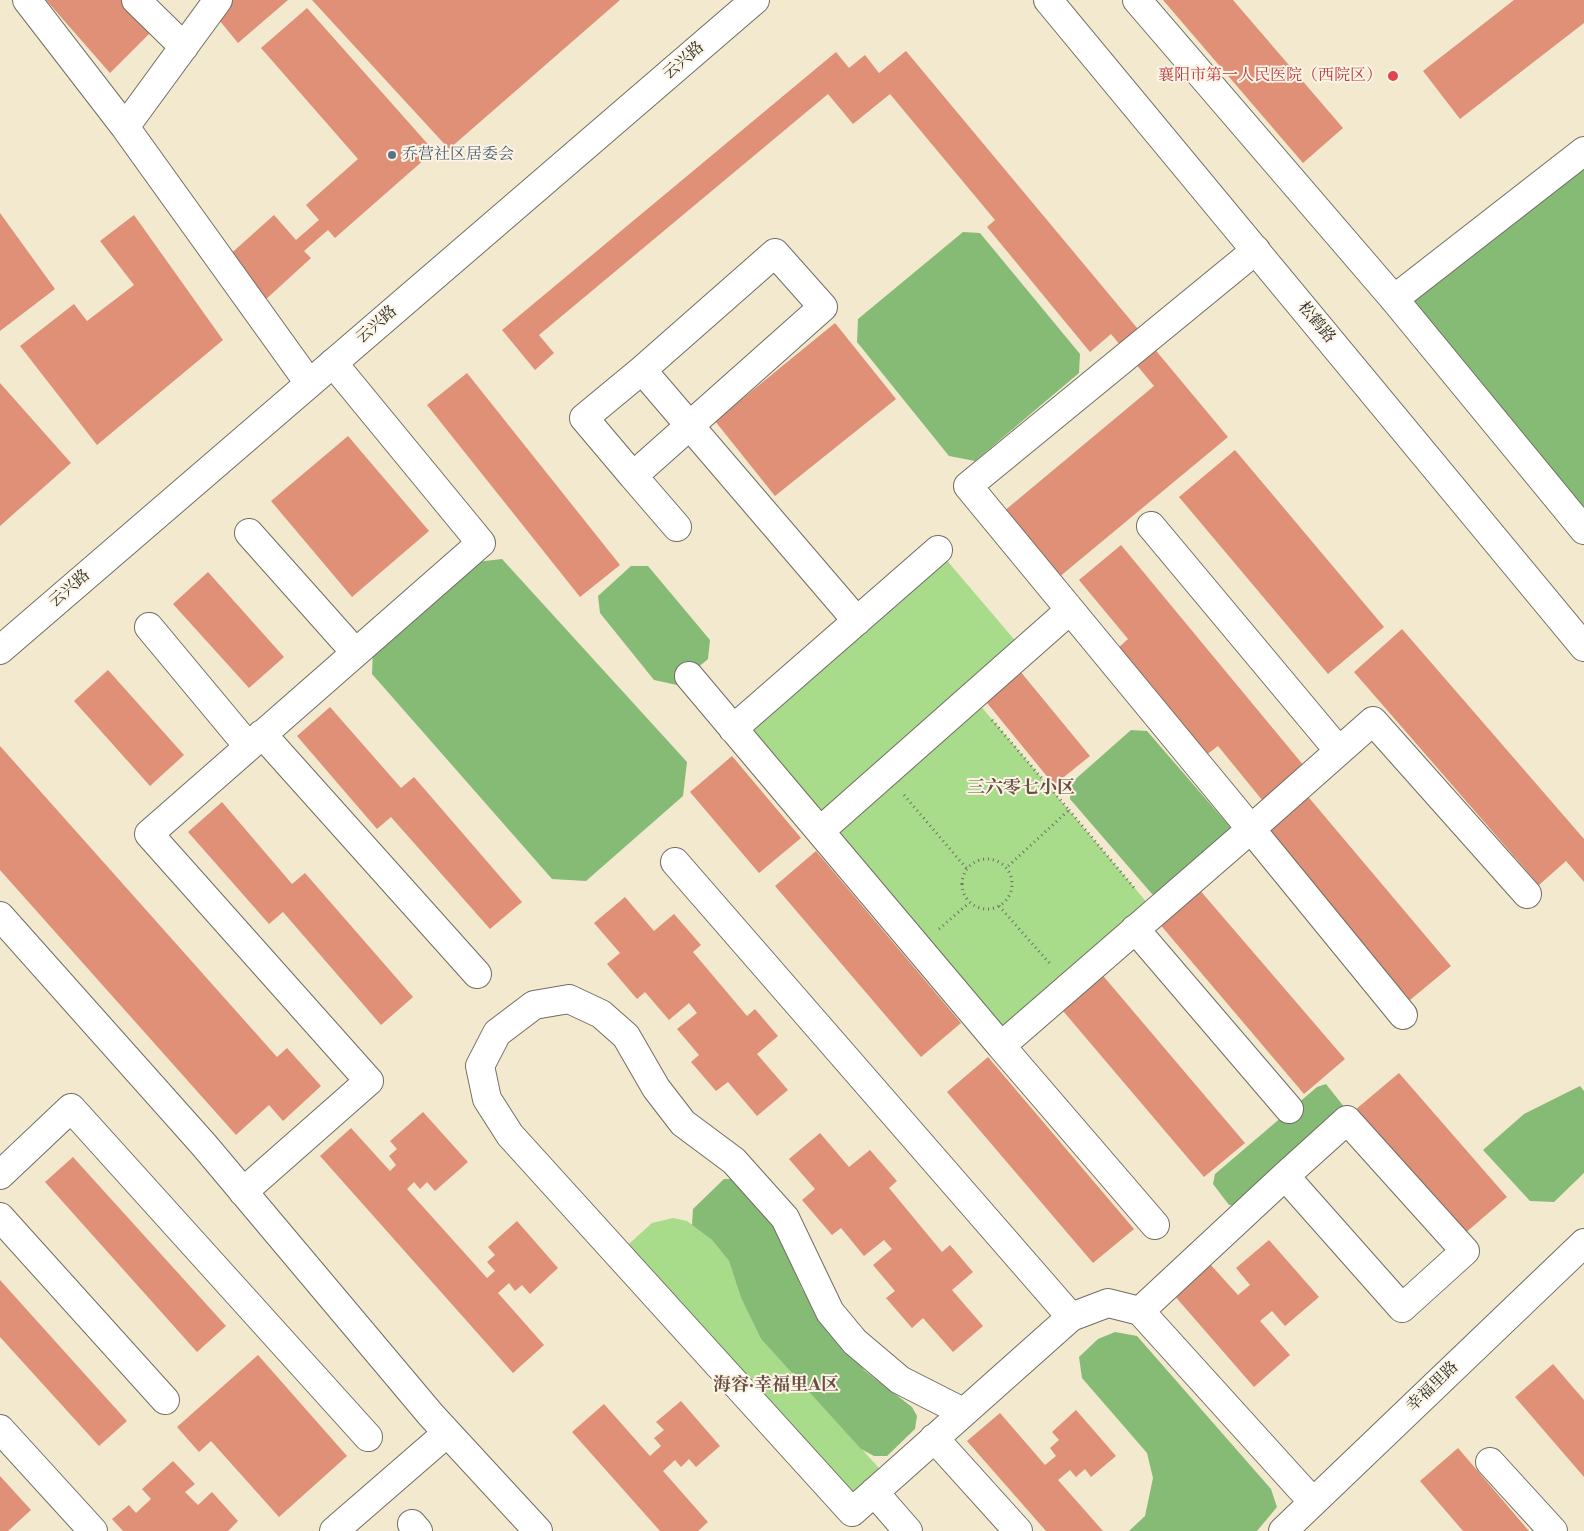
<!DOCTYPE html>
<meta charset="utf-8">
<style>
body{margin:0}
canvas{display:block;background:#f2e9ce}
</style>
<canvas width="1584" height="1531"></canvas>
<script>
const context = document.querySelector('canvas').getContext('2d');
context.lineJoin = 'round';
function fill(path, color) { context.fillStyle = color; context.fill(path, 'evenodd'); }
function strokePath(path, color, width, dash) { context.strokeStyle = color; context.lineWidth = width; context.lineCap = dash ? 'butt' : 'round'; context.setLineDash(dash || []); context.stroke(path); }
function write(font, color, halo, rows, align = 'center') {
  context.font = font + ' "Libre Bodoni","Noto Serif SC",serif'; context.lineWidth = 4; context.setLineDash([]); context.textBaseline = 'middle'; context.strokeStyle = halo; context.fillStyle = color; for (const [text, x, y, turn = 0] of rows) {
    context.save(); context.translate(x, y); context.rotate((+turn || 0) * Math.PI / 180); context.textAlign = isNaN(turn) ? turn : align; if (halo) context.strokeText(text, 0, 0); context.fillText(text, 0, 0); context.restore();
  }
}
const green = new Path2D(`
 M938,550L1024,651L973,697L1155,912L1001,1046L733,729Z
 M673,1218L687,1221L712,1240L729,1261L741,1298L761,1339L889,1479L852,1512L618,1254L652,1223Z`);
const forest = new Path2D(`
 M1584,151V530L1394,299Z
 M963,232L980,233L1080,354L1079,373L975,461L949,456L857,342L858,319Z
 M502,559L687,762L683,796L586,881L552,879L372,674L373,650L476,562Z
 M631,566H648L710,640L708,659L677,685L654,680L600,613L598,596Z
 M1131,730L1147,731L1231,828L1168,894H1152L1070,799L1071,783Z
 M1326,1084L1345,1108L1242,1206L1229,1205L1213,1184L1215,1174L1317,1087Z
 M1580,1086L1584,1091V1173L1554,1202L1530,1201L1483,1150L1524,1114Z
 M724,1179H734L762,1210L784,1244L802,1289L826,1326L865,1371L912,1407L917,1416L915,1429L887,1456H874L861,1449L761,1339L741,1298L729,1261L712,1240L692,1225L693,1209Z
 M1115,1332L1137,1336L1271,1489L1277,1507L1257,1531H1129L1145,1516L1153,1478L1147,1453L1082,1378L1079,1357L1098,1339Z`);
const building = new Path2D(`
 M46,0H128L154,29L110,73Z
 M232,0H288L238,43L215,15Z
 M312,0H620L449,149Z
 M1163,0H1233L1343,128L1303,163Z
 M1514,0H1584V23L1460,119L1423,71Z
 M307,8L434,151L335,238L328,230L304,251L311,258L264,301L226,258L274,215L296,240L319,220L306,205L358,159L261,48Z
 M906,51L1228,437L1058,578L1003,512L1154,386L1111,334L1090,352L987,227L995,220L890,94L853,124L828,94L539,335L554,353L535,370L502,330L836,52L849,68L865,55L879,73Z
 M0,213L55,289L0,331Z
 M134,215L223,340L97,445L20,346L74,304L87,321L134,285L100,241Z
 M835,323L896,399L775,496L715,421Z
 M467,373L620,565L580,597L427,405Z
 M0,383L71,463L0,526Z
 M348,436L429,531L352,597L271,501Z
 M1235,450L1384,627L1328,674L1179,497Z
 M1121,545L1309,772L1267,806L1218,746L1205,756L1117,649L1128,639L1079,580Z
 M208,572L284,657L249,688L173,604Z
 M1402,629L1584,839V882L1566,861L1539,885L1354,672Z
 M1015,665L1090,756L1054,785L979,693Z
 M108,670L184,755L150,786L74,701Z
 M330,707L401,788L414,777L522,902L490,929L391,817L377,829L297,736Z
 M0,746L277,1057L287,1048L321,1086L283,1121L269,1105L236,1135L0,870Z
 M732,756L801,838L759,873L690,792Z
 M1305,793L1451,966L1410,1000L1264,828Z
 M222,802L292,884L305,873L413,997L381,1025L283,912L269,924L188,832Z
 M816,851L961,1023L921,1057L775,886Z
 M1198,888L1345,1059L1304,1094L1158,922Z
 M625,897L654,931L674,914L701,945L693,952L747,1016L755,1009L778,1036L757,1054L788,1090L757,1116L728,1082L716,1091L691,1062L699,1055L677,1029L697,1013L689,1003L669,1020L645,992L637,999L607,964L620,953L594,923Z
 M1099,971L1245,1143L1204,1177L1058,1005Z
 M988,1057L1134,1229L1093,1263L947,1092Z
 M1399,1073L1507,1197L1463,1235L1355,1110Z
 M423,1112L468,1162L435,1191L427,1182L420,1189L414,1182L407,1189L487,1278L495,1271L487,1262L495,1255L488,1247L517,1221L558,1268L530,1294L522,1285L515,1291L509,1283L498,1293L544,1345L513,1373L320,1156L351,1128L390,1171L396,1165L389,1156L397,1149L390,1141Z
 M820,1133L849,1167L870,1150L897,1181L889,1188L942,1252L950,1245L973,1272L952,1290L983,1326L953,1352L923,1318L912,1328L886,1298L895,1291L873,1265L892,1249L884,1240L864,1256L841,1228L832,1235L802,1200L815,1189L789,1159Z
 M73,1157L226,1326L197,1352L45,1182Z
 M1269,1240L1319,1297L1285,1326L1272,1311L1260,1321L1290,1355L1254,1387L1173,1294L1209,1263L1238,1295L1250,1285L1236,1268Z
 M0,1280L127,1421L99,1446L0,1337Z
 M258,1355L347,1456L279,1517L211,1441L199,1452L177,1427Z
 M1553,1364L1584,1400V1477L1515,1397Z
 M681,1401L720,1446L696,1467L689,1459L681,1467L675,1460L663,1471L708,1522L698,1531H660L572,1432L604,1404L650,1456L661,1446L654,1438L664,1430L656,1422Z
 M1076,1410L1116,1456L1091,1477L1085,1469L1076,1477L1070,1470L1058,1480L1103,1531H1046L967,1441L1000,1413L1045,1465L1056,1456L1050,1448L1059,1440L1052,1432Z
 M1458,1448L1529,1531H1463L1420,1481Z
 M173,1461L195,1484L185,1492L198,1505L212,1492L238,1521L228,1531H123L112,1519L129,1505L136,1513L151,1499L142,1489Z
 M0,1476L31,1510L8,1531H0Z`);
const path = new Path2D(`
 M992,720L1069,810L1006,868
 M904,795L967,869
 M1069,810L1136,890
 M962 884a25 25 0 1 1 50 0a25 25 0 1 1-50 0Z
 M999,906L1051,965
 M939,929L969,903`);
const minor = new Path2D(`
 M27,0L125,127L309,383
 M136,0L184,47
 M125,127L218,0
 M1394,299L1584,151
 M642,370L775,253L823,307L633,476L584,418L642,370L857,621
 M633,476L677,527
 M1151,526L1339,751
 M249,533L355,652
 M149,627L248,746
 M689,676L1001,1046L1251,829L968,486L1256,250
 M733,729L938,550
 M262,734L477,974
 M820,831L1070,610
 M675,862L1071,1317L1108,1303L1140,1311L1313,1502
 M0,916L204,1145L431,1415L538,1531
 M1135,929L1289,1109
 M1403,1015L1251,829L1373,721L1527,894
 M1001,1046L1155,1225
 M0,1175L71,1108L368,1437
 M243,1192L369,1081L149,834L481,543L333,363
 M0,1217L165,1400
 M1140,1311L1285,1176L1347,1120L1465,1251L1402,1308L1285,1176
 M963,1412L900,1380L855,1342L830,1312L785,1218L734,1161L683,1123L656,1088L626,1036L601,1014L569,999L534,1005L497,1033L480,1066L487,1099L510,1135L852,1512L1071,1317
 M0,1429L93,1531
 M934,1438L1018,1531
 M1490,1462L1553,1531
 M874,1492L908,1531
 M412,1524L418,1531
 M334,1531L447,1433
 M1283,1531L1584,1243`);
const major = new Path2D(`
 M1048,0L1584,647
 M1137,0L1394,299L1584,530
 M0,650L755,0`);
const markers = [
 [1393,76,6,"#e0444e"],
 [392,155,5,"#5c6f8a"]
];
const streetNames = [
 ["云兴路",684,61,-41],
 ["松鹤路",1316,323,50],
 ["云兴路",377,325,-41],
 ["云兴路",70,589,-41],
 ["幸福里路",1433,1387,-44]
];
const healthNames = [
 ["襄阳市第一人民医院（西院区）",1382,76]
];
const serviceNames = [
 ["乔营社区居委会",402,155]
];
const neighbourhoodNames = [
 ["三六零七小区",1021,789],
 ["海容·幸福里A区",776,1386]
];
fill(green, '#a8db8a');
fill(forest, '#86bb76');
fill(building, '#df9076');
strokePath(minor, '#716e64', 30);
strokePath(major, '#716e64', 30);
strokePath(path, '#716e64', 3, [1, 4]);
strokePath(minor, '#fff', 28);
strokePath(major, '#fff', 28);
for (const [x, y, r, color] of markers) { const dot = new Path2D(); dot.arc(x, y, r, 0, 2 * Math.PI); context.fillStyle = color; context.fill(dot); strokePath(dot, '#fcf5e5', 2); }
write('16px', '#2b2b2b', '#fcf5e5', streetNames);
write('16px', '#be3a42', '#fcf5e5', healthNames, 'right');
write('16px', '#4e5e75', '#fcf5e5', serviceNames, 'left');
write('bold 18px', '#6a4e45', '#fcf5e5', neighbourhoodNames);
</script>
